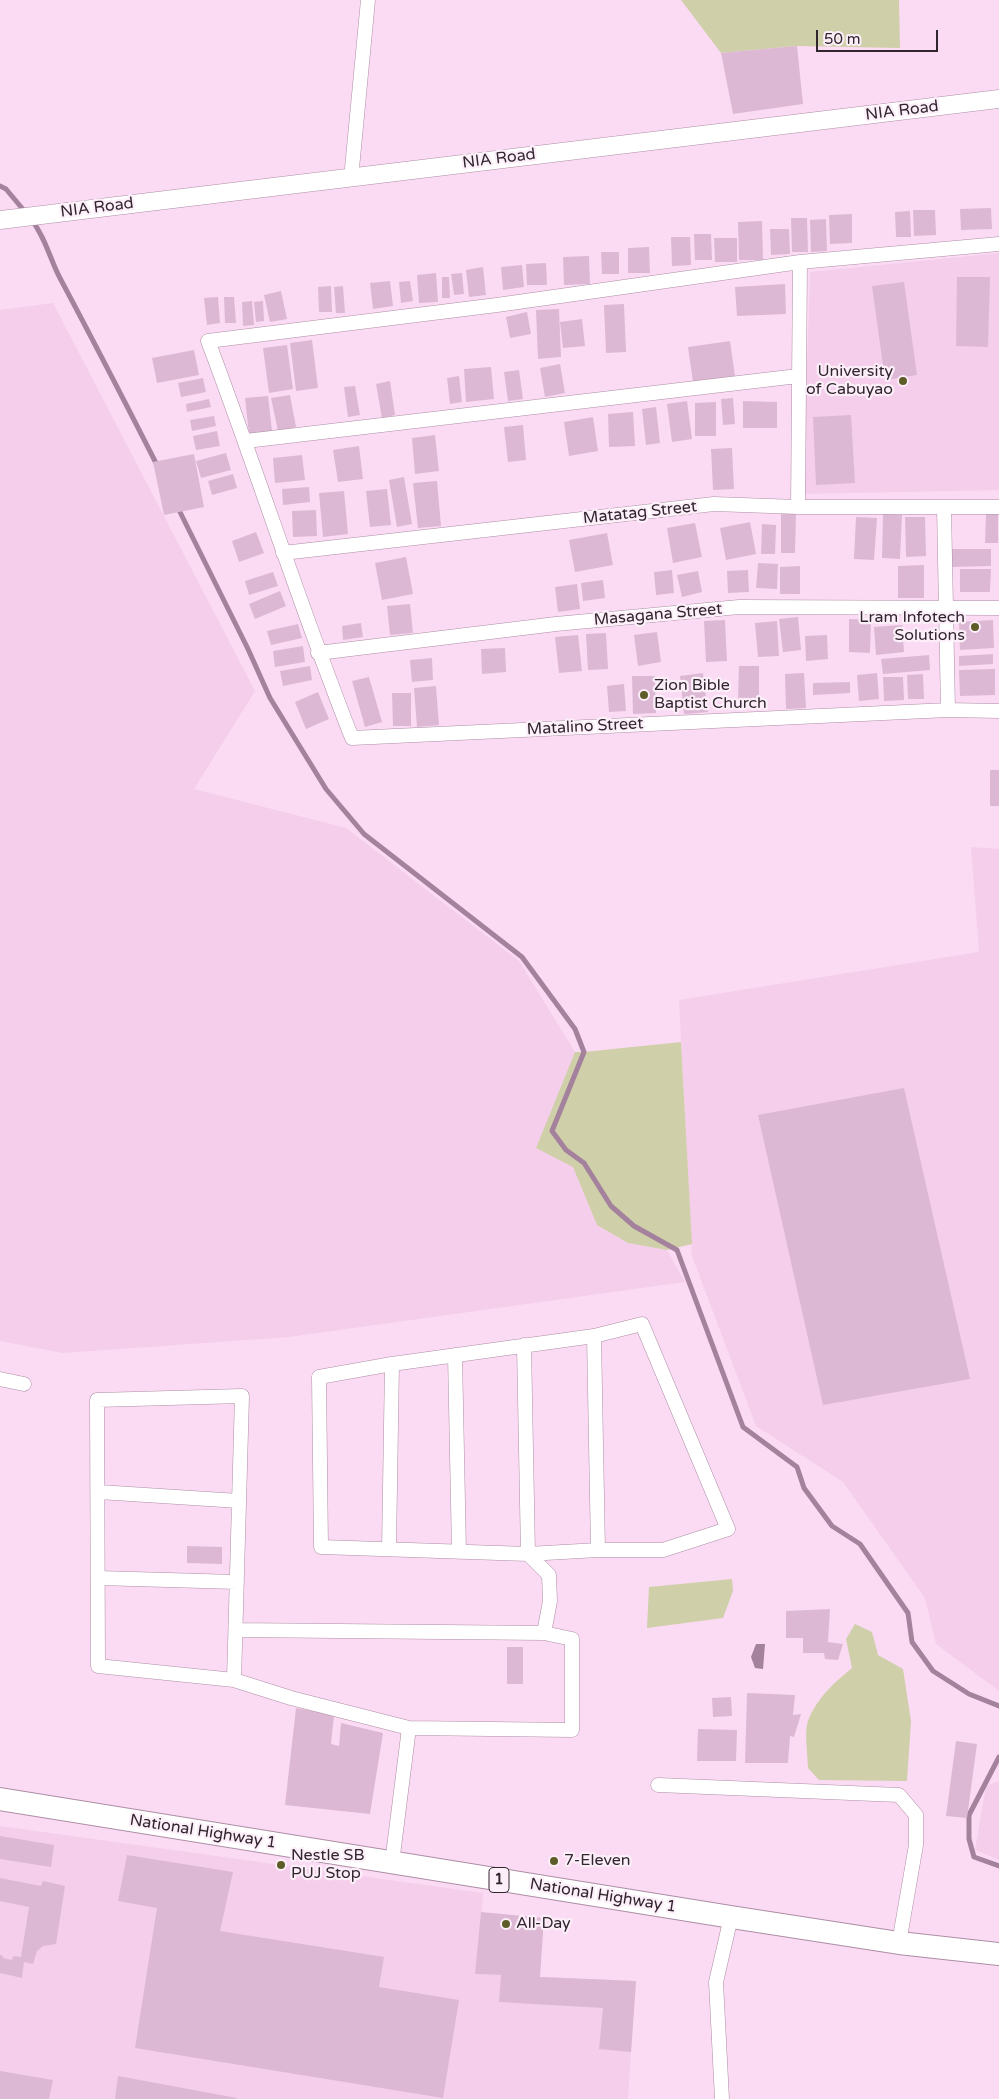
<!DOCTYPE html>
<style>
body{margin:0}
#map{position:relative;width:999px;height:2099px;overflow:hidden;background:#fbdbf3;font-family:"Varela Round",sans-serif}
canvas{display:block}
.scale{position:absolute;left:816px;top:30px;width:122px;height:22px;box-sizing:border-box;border:2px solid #31252e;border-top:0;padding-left:6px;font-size:15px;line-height:18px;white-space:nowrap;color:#31252e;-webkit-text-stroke:4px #fceff9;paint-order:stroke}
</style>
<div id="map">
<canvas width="999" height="2099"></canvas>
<div class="scale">50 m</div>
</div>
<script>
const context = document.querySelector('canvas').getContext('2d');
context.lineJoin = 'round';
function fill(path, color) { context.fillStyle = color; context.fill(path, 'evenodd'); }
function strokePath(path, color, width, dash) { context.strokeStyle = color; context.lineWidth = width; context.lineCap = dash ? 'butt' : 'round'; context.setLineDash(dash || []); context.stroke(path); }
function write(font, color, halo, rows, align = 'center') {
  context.font = font + ' "Varela Round",sans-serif'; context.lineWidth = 4.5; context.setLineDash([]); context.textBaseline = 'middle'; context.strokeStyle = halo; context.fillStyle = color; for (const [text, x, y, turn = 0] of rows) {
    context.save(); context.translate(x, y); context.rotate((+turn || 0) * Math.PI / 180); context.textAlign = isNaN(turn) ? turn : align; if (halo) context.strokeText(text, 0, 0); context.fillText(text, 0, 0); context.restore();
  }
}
const built = new Path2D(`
 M999,253V490L803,494L810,272Z
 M53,303L255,691L194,789L346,828L519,961L575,1052L536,1148L573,1166L597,1225L628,1243L667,1250L685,1282L289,1337L63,1353L0,1341V310Z
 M971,847L999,849V1691L936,1644L925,1598L843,1482L756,1426L692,1256L679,1000L979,952Z
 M999,1781V1860L975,1850L986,1786Z
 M0,1826L483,1893L476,1974L636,1981L628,2099H0Z`);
const green = new Path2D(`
 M681,0H899L900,48L797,46L721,53Z
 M681,1042L692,1244L667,1250L628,1243L597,1225L573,1167L536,1148L575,1052H584Z
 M732,1579L733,1591L723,1618L647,1628L649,1587Z
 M855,1624L872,1632L878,1655L903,1669L911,1721L907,1781L819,1780L808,1768C808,1756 804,1732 808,1721C816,1699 835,1682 852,1668L846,1639Z`);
const water = new Path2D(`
 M756,1644H765L763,1669L755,1668L751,1657Z`);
const stream = new Path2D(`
 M0,186L6,189L26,213
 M31,219C46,238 50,260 61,280C94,342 126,404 158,467
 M177,506L248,649L270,698L326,789L364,834L522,957L575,1029L584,1052L552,1131L566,1150L584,1163L611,1206L634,1226L677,1250L743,1427L797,1467L804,1488L832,1526L860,1544L908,1613L912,1642L933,1671L969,1694L999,1706
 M999,1757L969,1815V1839L974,1857L999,1866`);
const building = new Path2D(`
 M797,46L803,104L733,114L721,53Z
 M991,208L992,229L961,230L960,209Z
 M913,210H935L936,235L914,236Z
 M910,211L911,237H896L895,212Z
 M852,214V243L830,244L829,215Z
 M791,218H807L808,252H792Z
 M826,219L827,251L811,252L810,220Z
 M762,221L763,260H739L738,222Z
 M770,229H789L790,254L771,255Z
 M694,234H711L712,260H695Z
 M671,237H690L691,265L672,266Z
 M714,238H737V262H715Z
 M649,247L650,273H628V248Z
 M601,252H619V274H602Z
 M589,256L590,284L564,285L563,257Z
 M546,263L547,285H527L526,264Z
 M522,265L524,287L503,290L501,267Z
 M483,267L486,295L469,297L466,270Z
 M436,273L438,302L419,303L417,275Z
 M462,273L464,294L454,295L451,274Z
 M442,277H449L450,298H442Z
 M957,277H990L988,347L956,346Z
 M390,281L393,306L373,309L370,283Z
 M410,281L413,301L401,303L399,282Z
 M904,282L917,375L885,380L872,286Z
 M785,284L786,314L737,316L735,287Z
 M331,286L332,312H319L318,287Z
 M343,286L345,313H336L334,287Z
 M281,291L287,319L270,322L264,295Z
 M218,297L220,323L207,325L204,298Z
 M224,297H234L236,323H225Z
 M252,301L254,325L243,326L242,302Z
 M263,301L264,321L256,322L254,302Z
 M624,304L626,352L606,353L604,305Z
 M559,309L561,357L538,359L536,310Z
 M527,312L531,334L510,338L506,317Z
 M582,319L585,346L563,348L560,322Z
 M312,340L318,388L296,391L290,343Z
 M730,341L735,376L693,382L688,347Z
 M287,345L293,389L269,393L263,348Z
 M194,350L199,375L157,383L152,358Z
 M560,364L565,393L545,397L540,368Z
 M491,367L494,399L466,402L464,369Z
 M519,370L523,399L508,401L504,372Z
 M459,376L462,402L450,404L447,378Z
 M203,378L206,392L181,397L178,383Z
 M390,381L395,415L382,418L376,384Z
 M355,386L360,415L348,417L344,387Z
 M290,395L296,427L278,431L271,398Z
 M268,396L272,431L249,434L245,398Z
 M733,398L735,424L723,425L721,399Z
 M209,399L211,407L187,412L186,404Z
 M687,401L692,439L672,442L667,404Z
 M743,401L777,402V428H743Z
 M716,402V436H695V403Z
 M656,407L660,443L646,445L642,409Z
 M633,412L635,446L609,447L608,414Z
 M851,415L855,483L816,485L813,417Z
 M214,416L216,426L192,431L190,420Z
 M593,417L598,451L569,456L564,422Z
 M523,425L526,460L508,462L504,427Z
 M217,431L220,446L196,450L193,436Z
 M435,435L439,471L415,474L412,438Z
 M359,446L363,479L338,482L333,450Z
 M732,448L734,489L713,490L711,449Z
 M226,453L231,470L201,478L196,461Z
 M194,454L204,507L164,515L153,462Z
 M302,455L305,480L275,483L273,458Z
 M233,474L237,488L212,495L208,481Z
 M404,477L412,524L397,527L389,480Z
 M437,481L441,526L418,528L413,483Z
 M309,487L310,502L283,505L282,489Z
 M387,489L391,525L370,527L366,491Z
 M344,491L348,534L323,537L319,493Z
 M316,510L317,536L293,537L292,511Z
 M781,514H796L795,553H781Z
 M883,514L902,515L900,559L882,558Z
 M986,514H998V543H985Z
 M856,517L877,518L874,560L854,559Z
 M905,517H925L926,556L906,557Z
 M750,522L756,554L726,560L720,528Z
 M695,523L702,557L673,563L667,528Z
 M762,524L776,525L775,554H761Z
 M256,532L264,553L239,562L232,541Z
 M607,533L613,565L575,572L569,540Z
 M951,549H991V566L951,567Z
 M406,557L413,594L382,600L375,563Z
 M758,563L778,564L777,589L756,588Z
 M924,565V598H898V566Z
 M800,566V594H780V567Z
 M960,569H991L990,592H960Z
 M672,570L674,593L656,595L654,572Z
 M748,570L749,592L728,593L727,571Z
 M698,571L702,592L682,597L677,575Z
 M273,572L278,586L249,595L245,581Z
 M603,580L605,598L583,601L581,583Z
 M577,584L580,609L558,612L555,587Z
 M280,591L286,606L255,619L249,604Z
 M410,604L413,633L390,635L387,606Z
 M798,617L801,650L783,652L779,619Z
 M849,619L871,620L870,653L849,652Z
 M725,620L727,661L706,662L704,621Z
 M993,620L994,648L960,650L959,622Z
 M777,621L779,656L758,657L755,623Z
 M361,623L363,637L343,640L342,626Z
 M298,624L302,638L271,645L267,631Z
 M902,625L904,652L876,655L874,627Z
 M657,632L661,662L638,666L634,635Z
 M606,633L608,669L588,670L586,634Z
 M578,635L582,671L559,673L555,637Z
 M827,635L828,659L806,661L805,636Z
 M303,646L305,662L275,667L273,651Z
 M505,648L506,672L482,674L481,649Z
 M993,654V664L959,666V656Z
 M929,655L930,670L883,674L881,659Z
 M432,658L433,680L412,682L410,660Z
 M310,666L312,680L283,686L280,671Z
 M739,666H759V701H738Z
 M995,669V695L960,696L959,670Z
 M703,673L708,712L684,714L680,676Z
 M804,673L806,708L786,709L785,674Z
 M877,673L879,699L859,701L857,675Z
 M923,674L924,699H908L907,675Z
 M632,676H655L656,713L633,714Z
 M369,677L382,722L365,727L352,681Z
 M883,677H903L904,700L884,701Z
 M850,682V693L813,695V683Z
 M624,684L626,711L609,712L607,686Z
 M436,686L439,725L417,727L414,688Z
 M318,692L329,719L306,729L295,702Z
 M392,693H411V726H393Z
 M990,770H999V806H990Z
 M904,1088L970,1379L823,1405L758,1115Z
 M187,1546L222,1547V1564L187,1563Z
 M830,1609L828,1642L843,1644L838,1660L825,1659L824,1653H803V1638H786V1611Z
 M507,1647H523V1684H507Z
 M747,1693L795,1695L793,1715L801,1714L794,1737L790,1736L788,1763H745Z
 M731,1697L732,1716L713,1717L712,1698Z
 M296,1708L334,1715L331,1744L339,1746L341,1723L383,1733L370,1814L285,1805Z
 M698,1729L737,1730L736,1761H697Z
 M956,1741L977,1744L967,1818L946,1816Z
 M0,1836L54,1845L51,1867L0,1859Z
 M127,1855L233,1872L220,1931L384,1957L379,1987L459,2000L443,2098L135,2048L157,1908L118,1901Z
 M0,1878L41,1886L43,1881L65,1886L56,1944L43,1946L37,1951L33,1964L24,1962L22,1978L0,1973V1955L3,1956V1958L12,1960L13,1956L21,1957L29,1907L0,1901Z
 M481,1912L544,1918L540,1977L636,1981L631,2052L599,2049L603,2008L499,2002L501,1975L475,1974Z
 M0,2071L53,2080L49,2099H0Z
 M118,2076L237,2098V2099H115Z`);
const minor = new Path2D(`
 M351,179L368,0
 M999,244L800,262L497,305L208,341C258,473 300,607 352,738L948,710L999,711
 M246,441L798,376
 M798,507L800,262
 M944,507L948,710
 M283,553L714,504L798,507H999
 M318,653L556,624L739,607L999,608
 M642,1324L728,1529L663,1550H598L528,1554L321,1547L319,1377L392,1364L594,1336Z
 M594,1336L598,1550
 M524,1345L528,1554L549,1575L550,1601L544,1633
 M455,1355L459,1552
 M0,1379L24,1384
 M99,1492L239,1501
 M389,1549L392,1364
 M98,1578L237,1582
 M234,1680L242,1396L97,1400L98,1666L234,1680L291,1698L409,1728L572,1730V1639L544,1633L236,1630
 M658,1785L899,1795L916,1815V1845L899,1943
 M392,1863L409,1728
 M722,2099L716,1982L731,1917`);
const tertiary = new Path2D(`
 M0,220L999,99`);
const trunk = new Path2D(`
 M0,1799L731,1917L899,1943L999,1954`);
const markers = [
 [903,381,5,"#5e5d2a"],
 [975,627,5,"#5e5d2a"],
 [644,695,5,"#5e5d2a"],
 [554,1861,5,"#5e5d2a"],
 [281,1865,5,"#5e5d2a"],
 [506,1924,5,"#5e5d2a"]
];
const shields = [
 [499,1880,20]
];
const shieldNames = [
 ["1",499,1880]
];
const streetNames = [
 ["NIA Road",902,111,-7],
 ["NIA Road",499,159,-7],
 ["NIA Road",97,208,-7],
 ["Matatag Street",640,513,-6],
 ["Masagana Street",658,615,-5],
 ["Matalino Street",585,727,-3],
 ["National Highway 1",203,1832,9],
 ["National Highway 1",603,1896,9]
];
const poiNames = [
 ["University",893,372,"right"],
 ["of Cabuyao",893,390,"right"],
 ["Lram Infotech",965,618,"right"],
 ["Solutions",965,636,"right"],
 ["Zion Bible",654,686],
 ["Baptist Church",654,704],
 ["Nestle SB",291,1856],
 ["PUJ Stop",291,1874],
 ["7-Eleven",564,1861],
 ["All-Day",516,1924]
];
fill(built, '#f4ceea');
fill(green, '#cfcfa9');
fill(water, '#a4819c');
strokePath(stream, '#a4819c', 5);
fill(building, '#ddb8d4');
strokePath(minor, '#ac8ea5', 15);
strokePath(tertiary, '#ac8ea5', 19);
strokePath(trunk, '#ac8ea5', 24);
strokePath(minor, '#fff', 14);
strokePath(tertiary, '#fff', 18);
strokePath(trunk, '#fff', 22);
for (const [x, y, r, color] of markers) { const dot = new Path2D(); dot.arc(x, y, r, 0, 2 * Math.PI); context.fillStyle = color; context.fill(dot); strokePath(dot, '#fceff9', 2); }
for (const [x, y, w] of shields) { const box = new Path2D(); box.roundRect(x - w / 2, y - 12.5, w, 25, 4); context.fillStyle = '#fceff9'; context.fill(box); strokePath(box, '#31252e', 1); }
write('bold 15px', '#31252e', null, shieldNames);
write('16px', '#31252e', '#fceff9', streetNames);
write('16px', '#31252e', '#fceff9', poiNames, 'left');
</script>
